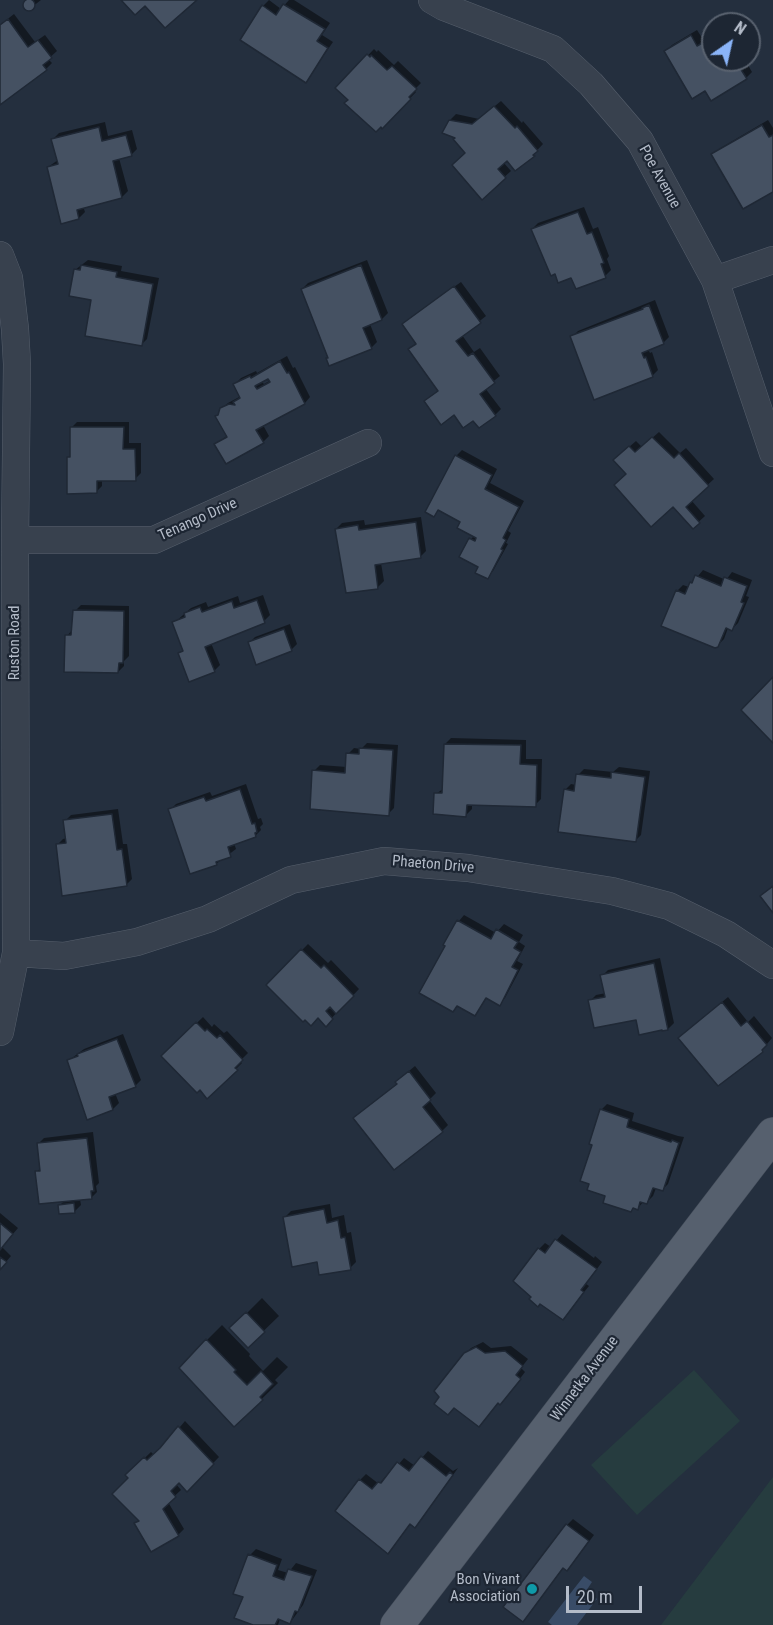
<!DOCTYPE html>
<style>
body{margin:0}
#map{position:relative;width:773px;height:1625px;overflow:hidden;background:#242f3e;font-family:"Roboto Condensed",sans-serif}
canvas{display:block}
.north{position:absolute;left:701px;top:12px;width:60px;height:60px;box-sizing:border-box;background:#1d2633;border:2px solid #59626f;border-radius:50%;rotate:34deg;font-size:16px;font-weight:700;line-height:24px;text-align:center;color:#b4bcc9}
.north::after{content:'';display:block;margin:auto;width:21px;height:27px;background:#8ab4f8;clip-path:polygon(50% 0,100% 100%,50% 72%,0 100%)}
.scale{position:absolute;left:566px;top:1586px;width:76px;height:27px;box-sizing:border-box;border:3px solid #b4bcc9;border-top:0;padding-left:8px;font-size:18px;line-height:21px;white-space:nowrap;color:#b4bcc9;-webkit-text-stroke:4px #1d2633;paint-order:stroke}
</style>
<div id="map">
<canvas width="773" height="1625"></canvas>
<div class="north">N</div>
<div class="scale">20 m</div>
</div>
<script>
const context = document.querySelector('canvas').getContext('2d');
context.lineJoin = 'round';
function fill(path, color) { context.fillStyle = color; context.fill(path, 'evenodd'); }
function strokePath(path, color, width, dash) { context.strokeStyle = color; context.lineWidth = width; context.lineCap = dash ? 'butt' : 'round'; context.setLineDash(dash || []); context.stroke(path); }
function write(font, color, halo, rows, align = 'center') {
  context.font = font + ' "Roboto Condensed",sans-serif'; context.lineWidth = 4.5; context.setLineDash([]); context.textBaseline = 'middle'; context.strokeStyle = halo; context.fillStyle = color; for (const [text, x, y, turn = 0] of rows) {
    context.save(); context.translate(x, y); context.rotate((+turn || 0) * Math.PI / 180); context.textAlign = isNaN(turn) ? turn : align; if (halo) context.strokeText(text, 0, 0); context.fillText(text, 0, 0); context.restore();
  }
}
const green = new Path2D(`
 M694,1370L740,1421L637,1515L591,1465Z
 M773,1477V1625H661Z`);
const water = new Path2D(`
 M584,1576L592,1582L586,1591L597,1599L577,1625H552L548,1622Z`);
const shadow = new Path2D(`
 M27,0H41L28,10L25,7V3Z
 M269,0L281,9L289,0H294L330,23L322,35L333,42L306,81L263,6Z
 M14,14L35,42L45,35L57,51L48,59L52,63L46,69L0,102V25Z
 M697,30L704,41L713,36V60H745L752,72L746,78L706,89L666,51L672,45Z
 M374,49L377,52L378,50L394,65L398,61L421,83L414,90L416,92L388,121L350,100L337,88Z
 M501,101L522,123L523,121L543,144L526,162L507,159L503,162L511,171L482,197L467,153L450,120L456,114L479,119Z
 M768,120L773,128V190L713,155L719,149Z
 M105,122L108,136L132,130L137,149L131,155L119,158L128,191L122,197L83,206L85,212L79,218L48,167L58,160L53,139L59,133Z
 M584,207L593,229L598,227L609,256L607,259L611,270L605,276H572L532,229L538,223Z
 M88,260L122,266L121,271L159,278L147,339L141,345L93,299L75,270Z
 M367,260L388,313L382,319L370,324L377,342L371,348L330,364L302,289L308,283Z
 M461,282L486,316L462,335L474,352L480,348L500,376L485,388L501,409L495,415L474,419L426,401L439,390L410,350L417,343L410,318Z
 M655,300L669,337L663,343L648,349L650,353L652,352L658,370L652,376L572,337L578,331Z
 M287,356L293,368L295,367L310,397L305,403L263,425L269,436L263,442L216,444L228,435L220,413L221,409L228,403L241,396L235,384L241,378L256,371L257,373ZM269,377L271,380L264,384L261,381Z
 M77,422H129V443H141V473L135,479H102V486L96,492L68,458L71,455V428Z
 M659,432L680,453L686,448L714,479L691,500L705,516L693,527L673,505L628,474L621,454L636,441L642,447Z
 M462,450L497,469L490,483L524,501L508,531L511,533L506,543L508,544L493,571L487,577L480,566L471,539L474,536L462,522L439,510L433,515L456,456Z
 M421,517L426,551L420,557L381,563L384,581L378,587L336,529L342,523L364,520L365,525Z
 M703,570L726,580L732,572L752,580L746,596L749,597L738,623L732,629L728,628L724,639L718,645L677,591L683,585L689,587Z
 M263,595L270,615L264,621L211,643L220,665L214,671L180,653L184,649L174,623L191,608L206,602L208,607L238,596L240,603Z
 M81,605L129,606V656L124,661V666L118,672L67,636L72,630L75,611Z
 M290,624L297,644L291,650L249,643L255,637Z
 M451,738L526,740V759H542L541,799L535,805L472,803V809L466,815L436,794L444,788L445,744Z
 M367,743L398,745L394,808L388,814L314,771L320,765L347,767L348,754L354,748L361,749Z
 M619,767L650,771L641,835L635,841L565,790L571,784L576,785L578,775L584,769L613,772Z
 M246,784L258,819L261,818L263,824L260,827L261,830L255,836L234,843L236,849L216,864L170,810L176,804L210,792L212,796Z
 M118,809L123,844H127L132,879L126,885L57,845L63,839L67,838L65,821L71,815Z
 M464,915L496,933L504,924L523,935L519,942L525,946L517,961L523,964L505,998L499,1004L487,997L475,1014L458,1005L453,1010L448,946L445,945L459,921Z
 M308,944L328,963L331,960L359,989L326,1024L318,1016L268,985Z
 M660,958L674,1023L668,1029L590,1001L596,995L606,993L602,976L608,970Z
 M728,997L748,1022L754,1016L772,1038L762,1050L718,1084L686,1032Z
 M203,1017L212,1027L214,1024L224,1033L227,1031L248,1053L240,1061L242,1063L208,1097L163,1056Z
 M123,1034L141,1080L135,1086L115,1093L119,1103L113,1109L68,1061L84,1049Z
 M415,1066L436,1093L429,1100L448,1125L442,1131L399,1083L403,1076Z
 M607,1104L634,1113L632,1121L678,1136L684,1137L668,1184L662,1190L656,1188L653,1196L647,1202L644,1201L638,1208L634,1207L631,1211L607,1195L594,1145L601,1110Z
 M93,1132L99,1183L96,1186L97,1192L91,1198L80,1199L81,1205L75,1211L60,1205L65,1200L37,1172L41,1167L38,1144L44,1138Z
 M330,1204L332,1218L344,1215L347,1233L351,1232L356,1262L350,1268L318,1261L285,1217L291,1211Z
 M0,1213L18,1228L2,1247L11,1256L0,1269Z
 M562,1234L594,1258L595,1256L602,1262L586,1284L589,1286L563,1318L539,1249L545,1243L551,1247Z
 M262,1298L279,1316L248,1346L232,1328Z
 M222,1325L250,1354L249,1356L263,1371L277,1357L288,1367L275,1380L278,1383L235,1425L207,1340Z
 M483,1342L491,1348L511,1346L528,1359L521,1368L525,1372L506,1397L499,1402L479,1425L465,1354L471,1348Z
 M185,1421L219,1457L187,1490L178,1481L176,1484L181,1490L168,1502L184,1529L178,1535L136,1523L140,1520L130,1478L127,1475L151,1452L154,1455L164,1446Z
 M428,1451L453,1471L458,1468L421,1520L415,1526L411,1523L394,1546L360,1480L366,1474L379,1484L385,1477L387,1478L404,1458L415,1466Z
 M573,1519L594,1535L573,1563L567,1569L564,1567L528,1614L567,1525Z
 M256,1549L282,1559L278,1570L288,1573L296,1563L317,1570L303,1605L290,1623L280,1619L278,1625H257L245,1596L250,1555Z`);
const building = new Path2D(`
 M23 5a6 6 0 1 1 12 0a6 6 0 1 1-12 0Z
 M121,0H197L165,28L145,6L135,15Z
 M283,4L325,29L317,41L328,48L306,83L240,40L262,5L276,15Z
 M8,19L28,47L38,40L52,58L43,65L47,70L0,105V25Z
 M691,35L697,46L713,37V60H735L747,79L711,101L705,91L692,99L664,51Z
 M367,54L370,57L371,55L387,70L392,66L417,89L409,97L411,99L382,129L381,127L376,132L344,103L348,100L335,88Z
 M494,106L515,128L517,126L538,151L533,155L535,156L515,171L507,161L498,169L506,178L482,200L452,165L465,153L453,139L455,138L442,133L449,120L472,124Z
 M762,125L769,137L773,135V192L743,209L711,154Z
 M99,127L102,141L126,135L132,156L113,161L122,198L77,210L79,219L61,224L47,167L58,164L51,139Z
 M578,212L587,234L592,232L604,263L601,264L606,278L576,289L571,278L558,283L555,274L551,276L531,229Z
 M81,265L117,272L116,277L153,284L142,346L85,336L91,300L69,296L74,269L80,270Z
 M361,265L382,320L363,328L372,349L329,366L326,358H328L301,289Z
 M454,286L481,323L456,341L468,356L473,353L495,383L480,394L496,416L479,428L473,421L463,428L454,415L441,425L424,401L438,391L408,349L416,344L402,324Z
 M649,305L664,344L642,353L644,358L646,357L653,377L594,400L570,336L643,309L642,308Z
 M280,361L287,373L289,372L305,404L256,430L264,443L226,464L214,444L227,437L215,416L218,415L220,408L229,404L235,405L233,402L240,398L233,384L250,376L251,378ZM268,379L270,382L257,389L255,386Z
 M70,427H124L123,449H135L136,481H97V493L67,494V457H70Z
 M652,437L674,458L679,453L709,486L686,507L700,523L693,529L673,507L651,527L614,485L626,474L613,460L629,446L635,452Z
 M455,455L492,475L485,489L519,507L503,538L506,540L501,549L503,550L488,579L475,573L478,567L459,557L469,538L475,541L476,538L457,528L460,522L438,510L434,517L425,512Z
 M416,522L421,558L375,565L378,589L346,593L335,529L358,525L359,530Z
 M695,575L721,586L724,577L747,586L741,602L744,603L732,631L726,628L718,647L715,648L661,626L676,590L685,594L690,582L692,583Z
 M257,600L265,623L205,647L215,672L189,682L178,653L183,651L172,622L185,617L184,613L200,607L202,612L232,601L234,608Z
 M73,610L124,611L123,663H119L118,673L64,672L65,635H71Z
 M284,629L292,651L256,665L248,642Z
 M773,677V743L741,710Z
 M444,744L521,745L520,764L537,765L536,807L467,805L466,817L433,814L434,793H442Z
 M359,748L393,750L389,816L310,809L312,770L345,773L346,753L359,754Z
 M611,772L645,777L636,842L558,832L564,789L574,791L576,774L611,778Z
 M240,789L252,824L255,823L257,832L255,833L256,837L228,847L231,857L216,862L217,865L190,874L168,809L204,797L206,801Z
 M112,814L117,850L122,849L127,886L62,896L56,844L66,843L63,820Z
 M773,886V913L760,896Z
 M457,920L491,939L496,929L518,942L514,948L521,952L512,967L518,970L500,1006L486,998L475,1016L457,1006L453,1012L419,993L445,946L443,945Z
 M301,949L321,968L324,965L354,996L336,1014L330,1007L326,1011L333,1019L326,1027L318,1018L311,1026L305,1020L303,1022L266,985Z
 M654,963L668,1030L662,1031V1030L639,1035L636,1020L594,1028L588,1000L605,997L600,975Z
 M722,1002L741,1026L747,1021L767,1045L762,1050L763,1052L718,1086L678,1038Z
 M196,1022L205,1031L207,1029L217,1038L220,1035L243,1060L235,1068L238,1070L207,1099L200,1090L197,1093L161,1056Z
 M117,1039L136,1087L109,1097L113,1110L87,1120L67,1060L78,1056L77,1054Z
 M409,1071L431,1100L423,1107L443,1132L394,1170L353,1118L397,1084L395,1082Z
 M600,1109L629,1119L627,1127L671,1142L672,1140L679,1143L663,1191L653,1188L647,1204L640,1202L638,1210L633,1208L631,1212L603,1203L605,1196L587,1190L589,1184L580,1181L592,1145L589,1144Z
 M87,1138L94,1191H91L92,1199L39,1204L35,1171H40L37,1143Z
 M74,1203L75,1213L59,1214L58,1205Z
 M324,1209L327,1223L338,1220L341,1238L345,1237L351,1270L319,1275L317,1262L292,1267L283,1217Z
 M0,1223L13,1234L0,1250Z
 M555,1239L597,1269L581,1290L584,1292L563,1320L540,1304L538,1307L529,1299L531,1297L513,1281L538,1248L545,1253Z
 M0,1257L7,1262L0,1270Z
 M246,1312L265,1332L248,1348L229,1328Z
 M206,1339L236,1370L234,1372L247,1385L261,1371L273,1384L260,1397L263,1400L234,1427L179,1368Z
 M476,1347L485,1353L505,1351L523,1366L516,1375L521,1379L500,1405L498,1403L479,1427L454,1408L448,1415L434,1404L439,1397L434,1391L464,1353Z
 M178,1426L214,1464L187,1492L179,1483L171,1491L176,1497L163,1509L179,1536L151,1552L134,1523L139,1521L112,1494L128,1478L125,1475L144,1457L147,1460L160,1448Z
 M421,1456L446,1476L450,1472L453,1475L415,1528L410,1524L388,1554L335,1511L359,1479L372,1489L378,1482L381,1483L397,1462L409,1471Z
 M566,1524L589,1541L567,1571L563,1568L523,1622L503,1607Z
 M248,1554L277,1565L273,1576L284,1580L288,1569L312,1576L298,1612L295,1611L290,1624L278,1619L275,1625H253L234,1618L243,1597L233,1594Z`);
const minor = new Path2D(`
 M432,0L444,7L553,49L591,84L640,141L715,280L773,453
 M0,255L9,278L15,329L17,364L15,540L16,953L0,1032
 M715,280L773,260
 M15,540H154L368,443
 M16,953L64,956L137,942L208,919L291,880L384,861L468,868L612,891L669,906L726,934L773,965`);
const major = new Path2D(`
 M397,1625L773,1134`);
const markers = [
 [532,1589,6,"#0f9aa8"]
];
const streetNames = [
 ["Poe Avenue",659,177,61],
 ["Tenango Drive",198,520,-24],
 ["Ruston Road",15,643,-90],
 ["Phaeton Drive",433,865,5],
 ["Winnetka Avenue",585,1379,-53]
];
const poiNames = [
 ["Bon Vivant",520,1580],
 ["Association",520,1597]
];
fill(green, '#263c3f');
fill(water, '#394c67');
fill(shadow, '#0007');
fill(building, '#455162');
strokePath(building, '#1f2835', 1.5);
strokePath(minor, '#565f6c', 28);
strokePath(major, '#414a57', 34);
strokePath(minor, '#38414e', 27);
strokePath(major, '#56606e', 33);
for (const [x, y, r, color] of markers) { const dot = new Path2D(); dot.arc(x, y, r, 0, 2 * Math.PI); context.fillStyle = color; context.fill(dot); strokePath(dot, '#1d2633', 2); }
write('15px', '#b4bcc9', '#1d2633', streetNames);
write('15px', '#b4bcc9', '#1d2633', poiNames, 'right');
</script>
